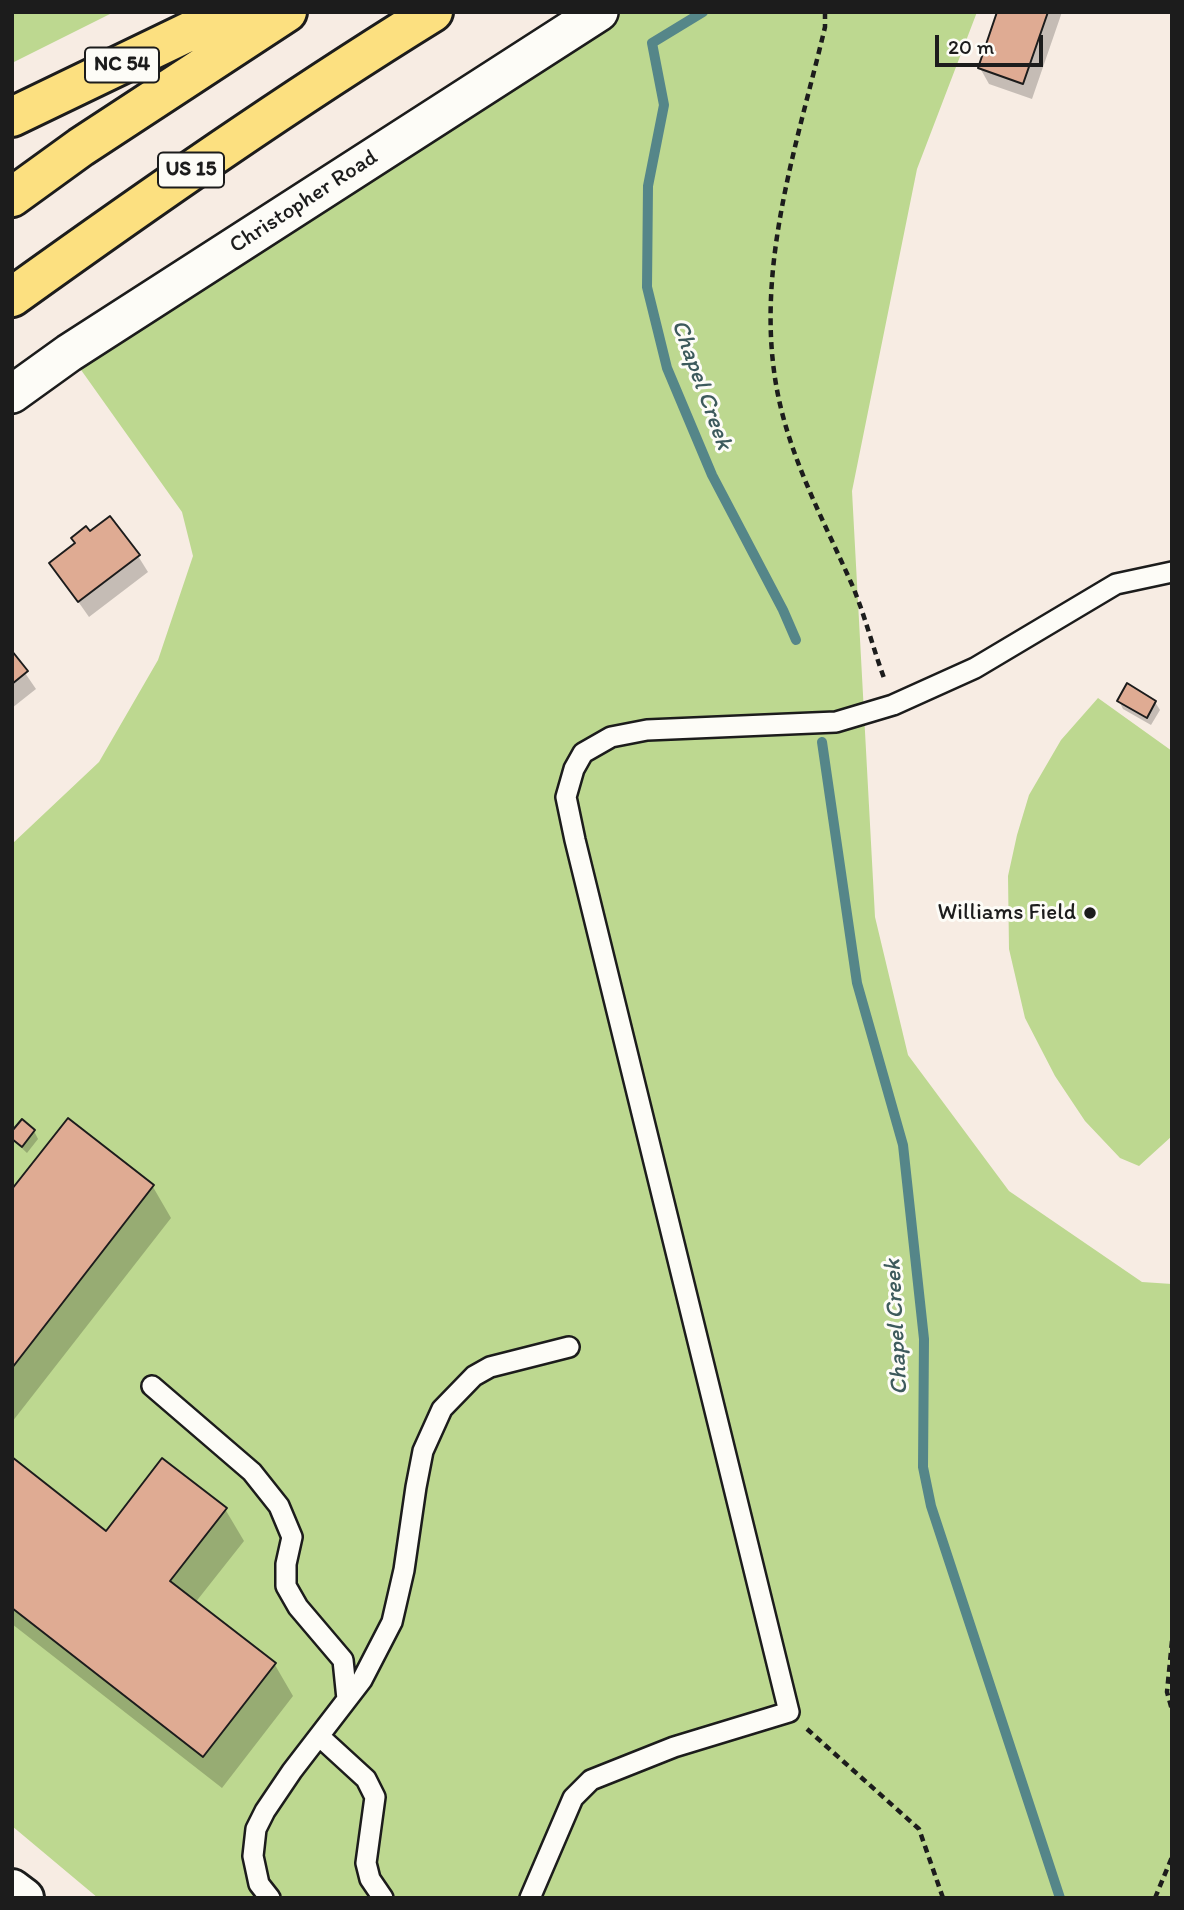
<!DOCTYPE html>
<style>
body{margin:0}
#map{position:relative;width:1184px;height:1910px;overflow:hidden;background:#f7ece3;font-family:Itim,sans-serif}
canvas{display:block}
.frame{position:absolute;inset:0;border:14px solid #1c1c1c;pointer-events:none}
.scale{position:absolute;left:935px;top:35px;width:108px;height:32px;box-sizing:border-box;border:4px solid #1c1c1c;border-top:0;padding-left:9px;font-size:21px;line-height:24px;white-space:nowrap;color:#1c1c1c;-webkit-text-stroke:5px #fdfcf7;paint-order:stroke}
</style>
<div id="map">
<canvas width="1184" height="1910"></canvas>
<div class="frame"></div>
<div class="scale">20 m</div>
</div>
<script>
const context = document.querySelector('canvas').getContext('2d');
context.lineJoin = 'round';
function fill(path, color) { context.fillStyle = color; context.fill(path, 'evenodd'); }
function strokePath(path, color, width, dash) { context.strokeStyle = color; context.lineWidth = width; context.lineCap = dash ? 'butt' : 'round'; context.setLineDash(dash || []); context.stroke(path); }
function write(font, color, halo, rows, align = 'center') {
  context.font = font + ' Itim,sans-serif'; context.lineWidth = 6; context.setLineDash([]); context.textBaseline = 'middle'; context.strokeStyle = halo; context.fillStyle = color; for (const [text, x, y, turn = 0] of rows) {
    context.save(); context.translate(x, y); context.rotate((+turn || 0) * Math.PI / 180); context.textAlign = isNaN(turn) ? turn : align; if (halo) context.strokeText(text, 0, 0); context.fillText(text, 0, 0); context.restore();
  }
}
const green = new Path2D(`
 M12,12H114L12,63Z
 M605,12H977L917,169L852,491L875,917L908,1055L1009,1191L1142,1282L1172,1284V1898H98L12,1826V844L99,762L158,660L193,556L182,512L69,353Z
 M1098,698L1172,751V1136L1139,1166L1120,1158L1085,1121L1055,1076L1025,1018L1009,949L1008,876L1017,835L1029,795L1061,740Z`);
const shadow = new Path2D(`
 M999,12H1062L1032,99L989,84L980,68Z
 M90,534L138,556L148,572L89,617L51,563Z
 M12,654L36,689L12,708Z
 M1119,701L1155,702L1160,710L1151,725L1123,709Z
 M68,1121L153,1187L171,1218L12,1422V1192Z
 M34,1131L38,1139L27,1153L12,1139Z
 M12,1459L107,1533L225,1509L244,1541L195,1603L275,1665L293,1696L222,1788L12,1624Z`);
const stream = new Path2D(`
 M703,12L652,43L664,105L648,186L647,287L667,368L712,475L783,610L796,640
 M822,742L857,983L903,1145L924,1339L923,1467L931,1506L1060,1898`);
const building = new Path2D(`
 M997,12H1048L1023,84L978,68Z
 M110,516L140,555L78,602L49,563L75,543L71,538L86,526L90,531Z
 M12,651L28,671L12,684Z
 M1127,683L1156,701L1147,718L1117,701Z
 M68,1118L154,1185L12,1368V1189Z
 M22,1119L35,1130L22,1147L12,1139V1131Z
 M12,1457L106,1531L162,1458L227,1508L170,1581L276,1663L203,1757L12,1608Z`);
const path = new Path2D(`
 M825,12V27C795,154 747,288 784,420C800,478 829,532 853,587C865,616 873,648 884,678
 M1172,1641L1167,1692L1172,1710
 M807,1729L919,1829L943,1898
 M1155,1898L1172,1857`);
const service = new Path2D(`
 M152,1386L252,1472L279,1506L292,1537L286,1564V1586L298,1607L343,1660L347,1699
 M319,1736L366,1779L375,1797L366,1863L370,1879L383,1898
 M270,1898L259,1884L253,1856L256,1829L265,1811L292,1771L362,1680L392,1622L404,1570L416,1487L423,1451L442,1409L474,1376L490,1367L569,1347
 M530,1898L573,1798L591,1780L674,1747L789,1712L575,840L566,797L574,769L583,753L611,737L647,730L836,722L893,705L975,668L1116,584L1172,572`);
const minor = new Path2D(`
 M12,394L69,353L599,12`);
const secondary = new Path2D(`
 M12,1889L24,1898`);
const trunk = new Path2D(`
 M12,117L230,12
 M12,197L81,147L287,12
 M12,297C150,198 289,101 433,12`);
const markers = [
 [1090,913,7,"#1c1c1c"]
];
const shields = [
 [122,65,74],
 [191,170,66]
];
const shieldNames = [
 ["NC 54",122,65],
 ["US 15",191,170]
];
const streetNames = [
 ["Christopher Road",304,202,-33]
];
const poiNames = [
 ["Williams Field",1076,913]
];
const waterNames = [
 ["Chapel Creek",701,385,70],
 ["Chapel Creek",897,1327,-93]
];
fill(green, '#bdd890');
fill(shadow, '#0003');
strokePath(stream, '#558689', 10);
fill(building, '#dfab93');
strokePath(building, '#1c1c1c', 2);
strokePath(service, '#1c1c1c', 24);
strokePath(minor, '#1c1c1c', 42);
strokePath(secondary, '#1c1c1c', 44);
strokePath(trunk, '#1c1c1c', 44);
strokePath(path, '#1c1c1c', 4.5, [7, 5]);
strokePath(service, '#fdfcf7', 19);
strokePath(minor, '#fdfcf7', 37);
strokePath(secondary, '#fdfcf7', 38);
strokePath(trunk, '#fce080', 38);
for (const [x, y, r, color] of markers) { const dot = new Path2D(); dot.arc(x, y, r, 0, 2 * Math.PI); context.fillStyle = color; context.fill(dot); strokePath(dot, '#fdfcf7', 2.5); }
for (const [x, y, w] of shields) { const box = new Path2D(); box.roundRect(x - w / 2, y - 17.5, w, 35, 5); context.fillStyle = '#fdfcf7'; context.fill(box); strokePath(box, '#1c1c1c', 2); }
write('bold 21px', '#1c1c1c', null, shieldNames);
write('23px', '#1c1c1c', '#fdfcf7', streetNames);
write('23px', '#1c1c1c', '#fdfcf7', poiNames, 'right');
write('italic 24px', '#3d5a5c', '#fdfcf7', waterNames);
</script>
